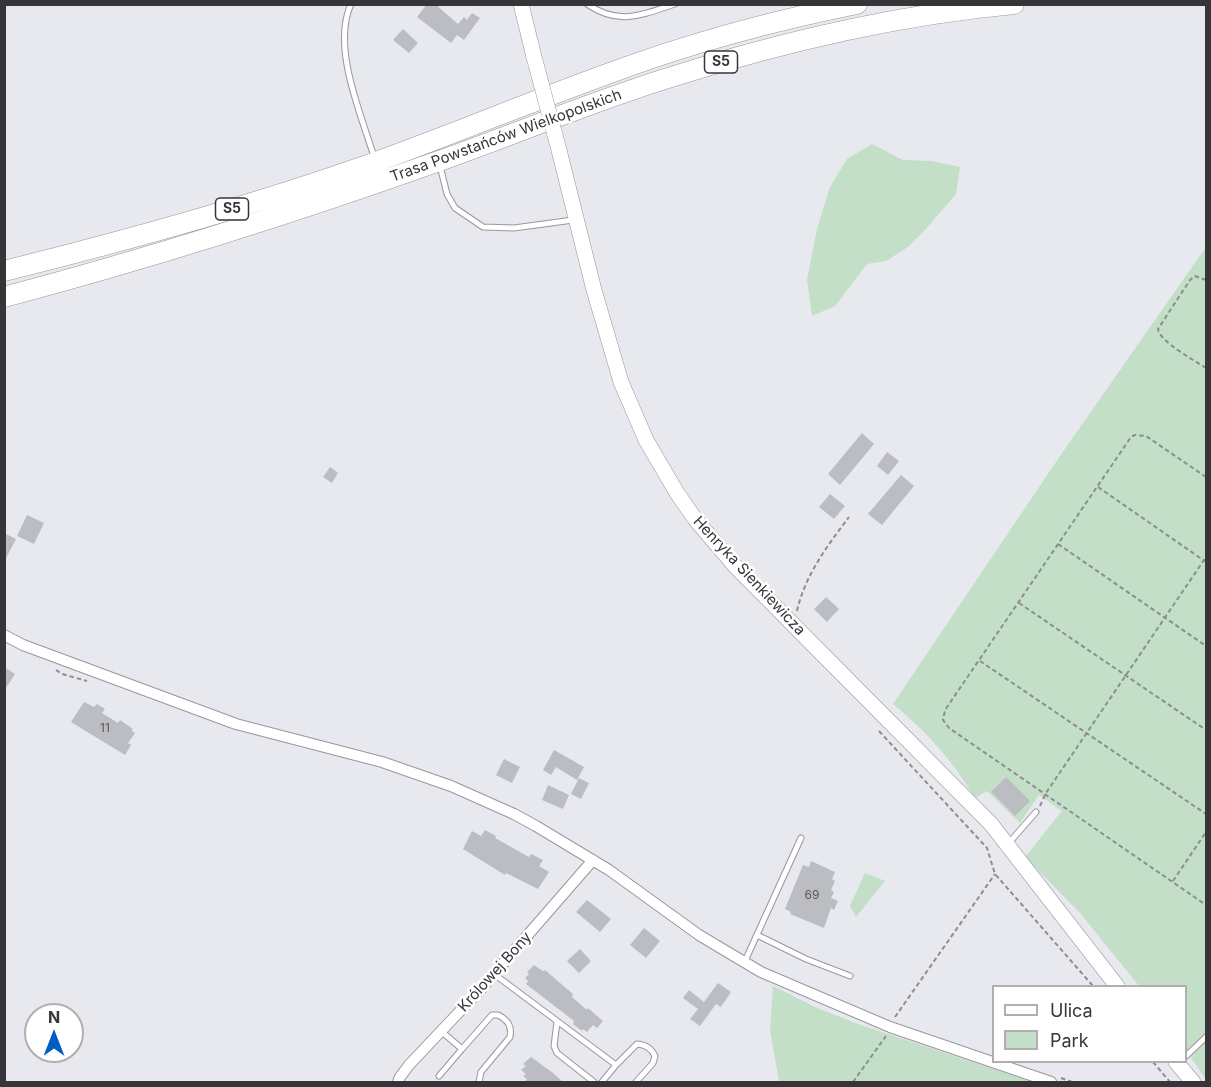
<!DOCTYPE html>
<meta charset="utf-8">
<style>
body{margin:0}
#map{position:relative;width:1211px;height:1087px;overflow:hidden;background:#e8e8ef;font-family:Inter,sans-serif}
canvas{display:block}
.frame{position:absolute;inset:0;border:6px solid #363638;pointer-events:none}
.legend{position:absolute;left:992px;top:985px;width:195px;height:78px;box-sizing:border-box;background:#fff;border:2px solid #afafaf;margin:0;padding:8px 10px;list-style:none;font-size:18px;color:#363638}
.legend li{display:flex;align-items:center;gap:12px;height:30px}
.legend b{width:30px;border:2px solid #afafaf}
.north{position:absolute;left:24px;top:1003px;width:60px;height:60px;box-sizing:border-box;background:#fff;border:2px solid #afafaf;border-radius:50%;rotate:0deg;font-size:16px;font-weight:700;line-height:24px;text-align:center;color:#363638}
.north::after{content:'';display:block;margin:auto;width:21px;height:27px;background:#015dc6;clip-path:polygon(50% 0,100% 100%,50% 72%,0 100%)}
</style>
<div id="map">
<canvas width="1211" height="1087"></canvas>
<div class="frame"></div>
<ul class="legend">
<li><b style="height:8px;background:#fff"></b>Ulica</li>
<li><b style="height:16px;background:#c3dfc7"></b>Park</li>
</ul>
<div class="north">N</div>
</div>
<script>
const context = document.querySelector('canvas').getContext('2d');
context.lineJoin = 'round';
function fill(path, color) { context.fillStyle = color; context.fill(path, 'evenodd'); }
function strokePath(path, color, width, dash) { context.strokeStyle = color; context.lineWidth = width; context.lineCap = dash ? 'butt' : 'round'; context.setLineDash(dash || []); context.stroke(path); }
function write(font, color, halo, rows, align = 'center') {
  context.font = font + ' Inter,sans-serif'; context.lineWidth = 5; context.setLineDash([]); context.textBaseline = 'middle'; context.strokeStyle = halo; context.fillStyle = color; for (const [text, x, y, turn = 0] of rows) {
    context.save(); context.translate(x, y); context.rotate((+turn || 0) * Math.PI / 180); context.textAlign = isNaN(turn) ? turn : align; if (halo) context.strokeText(text, 0, 0); context.fillText(text, 0, 0); context.restore();
  }
}
const green = new Path2D(`
 M872,144L903,160L932,161L960,167L956,194L925,230L908,247L886,261L867,264L835,306L812,316L807,280L817,229L830,187L847,159Z
 M1206,247V1080L1186,1050V986H1139L1080,913L1025,857L1062,811L1039,795L1020,823L987,791L975,798C953,761 926,731 893,704L1060,456Z
 M865,873L885,881L856,917L850,906Z
 M773,986L817,1008L861,1025L1033,1082H779L770,1030Z`);
const building = new Path2D(`
 M427,4H435L458,24L464,17L467,20L472,13L480,18L464,40L457,35L451,43L417,17Z
 M403,29L418,43L409,53L393,40Z
 M862,433L874,444L840,485L828,474Z
 M887,452L899,461L888,475L877,466Z
 M330,467L338,473L332,483L323,477Z
 M901,475L914,486L882,525L868,514Z
 M830,494L845,506L834,519L819,507Z
 M27,515L44,523L34,544L17,536Z
 M4,533L16,539L4,562Z
 M826,597L839,609L827,622L814,609Z
 M4,667L15,674L4,691Z
 M84,702L94,707L97,704L105,709L102,713L118,723L120,720L133,729L132,731L135,733L128,743L131,745L125,755L71,722Z
 M554,750L584,767L577,780L556,767L551,775L543,770Z
 M504,759L520,767L512,783L496,775Z
 M1006,777L1030,801L1015,816L991,792Z
 M579,778L589,783L581,799L571,794Z
 M548,785L569,795L563,809L542,800Z
 M485,830L496,836L495,838L529,857L531,854L543,860L539,866L549,872L538,889L506,873L505,875L463,849L472,831L481,836Z
 M811,861L835,872L832,879L835,881L831,890L834,892L831,898L838,901L834,910L831,908L824,928L790,914L791,912L785,909L803,865L809,867Z
 M587,900L611,919L600,932L576,912Z
 M644,928L660,941L646,958L630,945Z
 M580,949L591,961L579,973L567,961Z
 M534,965L543,971L545,970L573,994L572,997L587,1010L588,1008L603,1021L597,1028L593,1025L587,1032L583,1029L582,1031L573,1024L574,1021L526,984L528,981L525,978L529,974L527,972Z
 M718,983L731,992L721,1007L716,1004L700,1026L690,1019L698,1009L683,998L689,990L704,1002Z
 M531,1057L553,1073L564,1083H524L527,1079L523,1076L526,1074L521,1070L526,1066L523,1064Z`);
const path = new Path2D(`
 M1206,280L1195,276L1190,280L1158,329C1160,342 1194,360 1206,368
 M1206,477L1146,436L1135,435L1131,437L945,710L943,720L949,728L1206,905
 M1098,487L1206,562
 M1058,544L1206,646
 M1019,603L1206,730
 M797,611C805,575 828,545 849,517
 M980,661L1206,814
 M56,670L62,674L87,681
 M879,731L987,848L995,874L1093,986
 M1040,806L1046,793L1206,557
 M1173,881L1206,832
 M895,1017L995,874
 M1153,1062L1170,1082
 M1061,1078L1072,1082
 M853,1082L886,1036`);
const lane = new Path2D(`
 M351,4C331,48 362,116 375,160
 M587,4C619,26 641,15 675,4
 M440,166L447,194L455,208L483,227L514,228L573,220
 M1008,844L1036,812
 M757,935L806,959L850,976
 M745,961L801,838
 M494,974L616,1065L637,1044C646,1045 651,1048 655,1056L653,1063L636,1082
 M557,1022L554,1046L557,1053L594,1082
 M441,1031L462,1049L492,1015H498C508,1020 512,1026 510,1037L481,1072L479,1082
 M1186,1056L1206,1037
 M439,1076L462,1049
 M602,1082L616,1065`);
const street = new Path2D(`
 M4,635L23,645L236,724L382,762L451,786L514,814L536,826L609,870L699,935L761,972L890,1027L1051,1082
 M398,1082L400,1077L409,1065L479,991L593,860`);
const secondary = new Path2D(`
 M521,4L534,57
 M559,150L594,290L621,382L646,440L677,493L695,519L735,566L991,824L1117,986
 M1176,1062L1193,1082`);
const highway = new Path2D(`
 M4,271C125,241 245,208 362,167C449,136 534,100 621,69C698,41 777,20 857,4
 M4,297C151,258 296,212 439,161C515,134 591,102 668,78C781,42 896,15 1014,4`);
const secondaryBridge = new Path2D(`
 M534,57L559,150`);
const numberNames = [
 ["11",105,728],
 ["69",812,895]
];
const shields = [
 [721,62,33],
 [232,209,33]
];
const shieldNames = [
 ["S5",721,62],
 ["S5",232,209]
];
const streetNames = [
 ["Trasa Powstańców Wielkopolskich",506,136,-20],
 ["Henryka Sienkiewicza",749,576,47],
 ["Królowej Bony",495,972,-48]
];
fill(green, '#c3dfc7');
fill(building, '#bcbdc3');
strokePath(lane, '#97979d', 7);
strokePath(street, '#97979d', 12);
strokePath(secondary, '#97979d', 16);
strokePath(highway, '#97979d', 21);
strokePath(path, '#8d8d91', 2, [4.5, 3]);
strokePath(lane, '#fff', 5);
strokePath(street, '#fff', 10);
strokePath(secondary, '#fff', 15);
strokePath(highway, '#fff', 20);
strokePath(secondaryBridge, '#97979d', 16, []);
strokePath(secondaryBridge, '#fff', 15);
write('12px', '#58585b', null, numberNames);
for (const [x, y, w] of shields) { const box = new Path2D(); box.roundRect(x - w / 2, y - 11, w, 22, 4.5); context.fillStyle = '#fff'; context.fill(box); strokePath(box, '#363638', 1.5); }
write('bold 14px', '#363638', null, shieldNames);
write('15px', '#363638', '#fff', streetNames);
</script>
